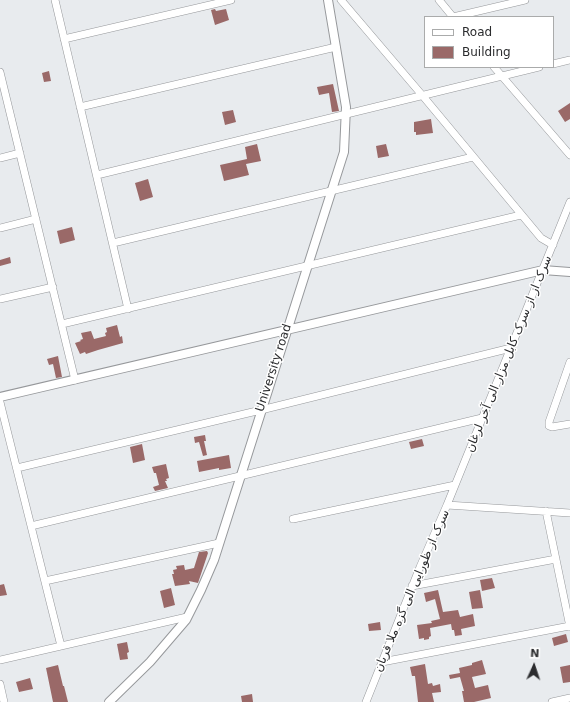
<!DOCTYPE html>
<meta charset="utf-8">
<style>
body{margin:0}
#map{position:relative;width:570px;height:702px;overflow:hidden;background:#e8ebee;font-family:"DejaVu Sans",sans-serif}
canvas{display:block}
.legend{position:absolute;left:424px;top:16px;width:130px;height:52px;box-sizing:border-box;background:#fff;border:1px solid #aaabab;margin:0;padding:5px 7px;list-style:none;font-size:12px;color:#2b2c2e}
.legend li{display:flex;align-items:center;gap:8px;height:20px}
.legend b{width:20px;border:1px solid #aaabab}
.north{position:absolute;left:514px;top:646px;width:40px;height:40px;-webkit-text-stroke:3px #fff;paint-order:stroke;rotate:3deg;font-size:11px;font-weight:700;line-height:16px;text-align:center;color:#2b2c2e}
.north::after{content:'';display:block;margin:auto;width:14px;height:18px;background:#2b2c2e;clip-path:polygon(50% 0,100% 100%,50% 72%,0 100%)}
</style>
<div id="map">
<canvas width="570" height="702"></canvas>
<ul class="legend">
<li><b style="height:5px;background:#fff"></b>Road</li>
<li><b style="height:11px;background:#9a6968"></b>Building</li>
</ul>
<div class="north">N</div>
</div>
<script>
const context = document.querySelector('canvas').getContext('2d');
context.lineJoin = 'round';
function fill(path, color) { context.fillStyle = color; context.fill(path, 'evenodd'); }
function strokePath(path, color, width, dash) { context.strokeStyle = color; context.lineWidth = width; context.lineCap = dash ? 'butt' : 'round'; context.setLineDash(dash || []); context.stroke(path); }
function write(font, color, halo, rows, align = 'center') {
  context.font = font + ' "DejaVu Sans","Noto Naskh Arabic",sans-serif'; context.lineWidth = 3; context.setLineDash([]); context.textBaseline = 'middle'; context.strokeStyle = halo; context.fillStyle = color; for (const [text, x, y, turn = 0] of rows) {
    context.save(); context.translate(x, y); context.rotate((+turn || 0) * Math.PI / 180); context.textAlign = isNaN(turn) ? turn : align; if (halo) context.strokeText(text, 0, 0); context.fillText(text, 0, 0); context.restore();
  }
}
const building = new Path2D(`
 M215,9L216,11L226,9L229,20L215,25L211,10Z
 M49,71L51,81L44,82L42,73Z
 M333,84L339,111L332,112L329,93L319,95L317,87Z
 M570,103V119L565,122L558,111Z
 M233,110L236,122L225,125L222,112Z
 M431,119L433,133L416,135V132H414V122Z
 M257,144L261,161L246,164L249,175L224,181L220,165L247,159L245,147Z
 M386,144L389,156L378,158L376,146Z
 M148,179L153,197L140,201L135,183Z
 M72,227L75,240L60,244L57,231Z
 M10,257L11,263L0,266V260Z
 M117,325L120,337L122,336L123,343L98,350L86,354L85,352L80,354L75,343L81,341L80,340L83,339L81,333L91,331L94,339L106,336L105,333L107,332L106,328Z
 M58,356L62,377L56,378L53,364L49,365L47,359Z
 M205,435L206,441H204L207,455L203,456L199,442L195,443L194,437Z
 M422,439L424,446L411,449L409,442Z
 M142,444L145,460L133,463L130,447Z
 M229,455L231,468L219,470V468L199,472L197,461Z
 M166,464L169,478L166,479L167,481H165L168,488L155,491L153,487L159,485L156,473H154L152,467Z
 M207,551L208,553L198,583L189,581L190,584L175,586L172,574H174L173,570L177,569L176,566L184,565L185,570L194,568L199,552Z
 M492,578L495,588L482,591L480,580Z
 M4,584L7,595L0,596V585Z
 M171,588L175,605L164,608L160,591Z
 M438,590L443,612L458,610L460,617L473,614L475,626L461,629L462,635L455,636L454,630H452L451,624L430,628L431,636L429,637V639L424,640V638L419,639L417,625L432,623L431,621L440,619L435,599L426,602L424,593Z
 M480,590L483,608L472,609L469,592Z
 M380,622L381,630L369,631L368,624Z
 M566,634L568,642L554,646L552,638Z
 M127,642L129,652L127,653L128,659L120,660L117,644Z
 M482,660L486,674L472,677L475,688L488,685L491,698L474,702H464L462,691H464L460,677L450,679L449,675L460,673L459,668L472,665V663Z
 M425,664L428,684L432,683L433,686L440,684L441,692L432,693L434,702H418L415,676H412L410,667Z
 M58,665L63,686H64L68,702H53L46,668Z
 M570,665V682L563,683L560,667Z
 M30,678L33,689L19,692L16,682Z
 M252,694L253,702H242L241,696Z`);
const minor = new Path2D(`
 M55,0L128,309
 M341,0L422,95L541,238L553,245
 M439,0L453,17
 M453,17L525,0
 M64,39L231,0
 M553,64L570,60
 M494,67L570,155
 M0,72L75,380
 M80,107L336,47
 M0,158L20,153
 M97,175L539,67
 M0,228L36,219
 M113,243L473,157
 M0,299L53,287
 M62,324L521,215
 M570,362L549,422V426L552,427L570,424
 M0,402L61,646
 M17,468L261,410L511,348
 M447,505L570,513
 M546,511L570,627
 M293,519L455,485
 M31,526L482,418
 M45,581L219,543
 M412,586L556,559
 M0,660L187,617
 M382,662L570,626
 M0,684L4,702
 M366,702L420,567L447,505L570,202
 M552,702L570,698`);
const tertiary = new Path2D(`
 M0,397L543,270L570,272
 M109,702L150,662L186,620L201,590L214,560L344,152L346,107L328,0`);
const streetNames = [
 ["سرک از از سرک کابل مزار الی آخر لرغان",509,354,-68],
 ["University road",274,368,-72],
 ["سرک از ظورایی الی گزه ملا قربان",412,591,-67]
];
fill(building, '#9a6968');
strokePath(minor, '#96989b', 8);
strokePath(tertiary, '#96989b', 10);
strokePath(minor, '#fff', 7);
strokePath(tertiary, '#fff', 8);
write('12px', '#2b2c2e', '#fff', streetNames);
</script>
